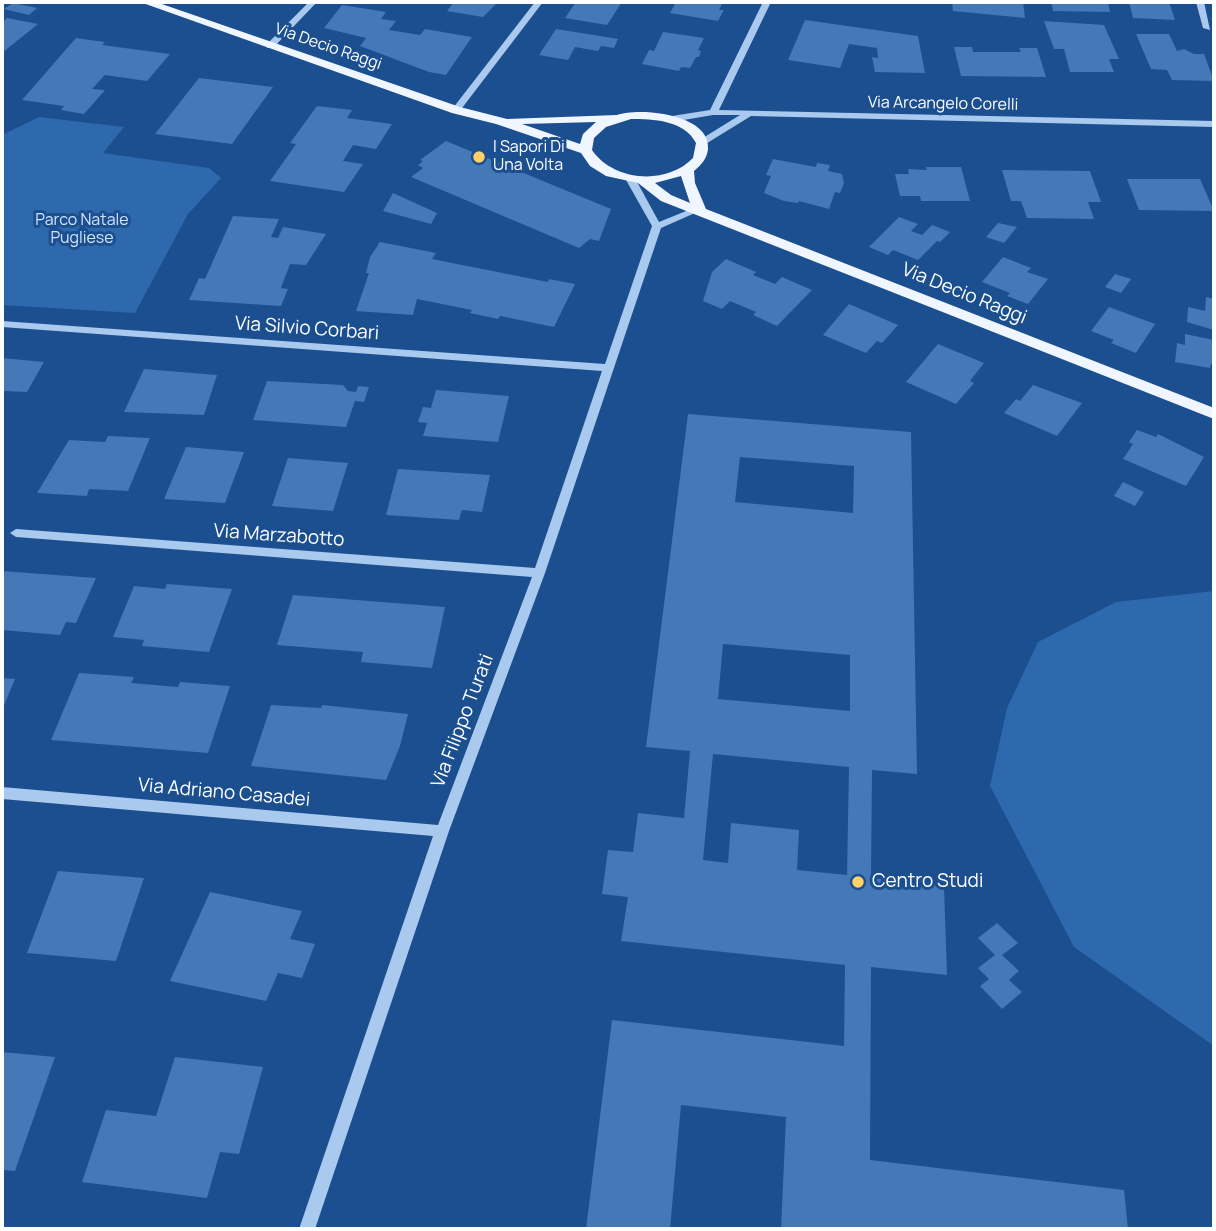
<!DOCTYPE html>
<style>
body{margin:0}
#map{position:relative;width:1216px;height:1231px;overflow:hidden;background:#1b4f8f;font-family:Manrope,sans-serif}
canvas{display:block}
.frame{position:absolute;inset:0;border:4px solid #fff;pointer-events:none}
</style>
<div id="map">
<canvas width="1216" height="1231"></canvas>
<div class="frame"></div>
</div>
<script>
const context = document.querySelector('canvas').getContext('2d');
context.lineJoin = 'round';
function fill(path, color) { context.fillStyle = color; context.fill(path, 'evenodd'); }
function strokePath(path, color, width, dash) { context.strokeStyle = color; context.lineWidth = width; context.lineCap = dash ? 'butt' : 'round'; context.setLineDash(dash || []); context.stroke(path); }
function write(font, color, halo, rows, align = 'center') {
  context.font = font + ' Manrope,sans-serif'; context.lineWidth = 6; context.setLineDash([]); context.textBaseline = 'middle'; context.strokeStyle = halo; context.fillStyle = color; for (const [text, x, y, turn = 0] of rows) {
    context.save(); context.translate(x, y); context.rotate((+turn || 0) * Math.PI / 180); context.textAlign = isNaN(turn) ? turn : align; if (halo) context.strokeText(text, 0, 0); context.fillText(text, 0, 0); context.restore();
  }
}
const green = new Path2D(`
 M39,117L124,127L103,153L209,168L221,178L188,214L135,313L2,305V135Z
 M1214,591V1046L1074,947L990,786L1007,708L1038,642L1116,602Z`);
const building = new Path2D(`
 M454,2H498L483,17L447,11Z
 M576,2H622L607,25L565,18Z
 M676,2H723L719,10H724L718,21L670,13Z
 M952,2H1023L1025,18L953,11Z
 M1051,2H1108L1110,12L1053,11Z
 M1129,2H1169L1175,20L1133,18Z
 M13,3L37,8L29,15L4,9Z
 M342,5L386,12L381,19L396,21L389,30L420,35L425,29L472,37L446,75L429,72L360,46L366,38L324,28Z
 M7,18L38,24L2,53V23Z
 M805,20L918,36L925,73L875,72L872,57L878,58L877,48L849,44L840,68L788,60Z
 M1044,21L1104,25L1119,59H1109L1114,72H1070L1064,49H1054Z
 M556,29L606,37L618,39L614,48L601,46L598,51L575,47L568,60L539,55Z
 M663,32L704,38L698,50L701,51L699,57H696L690,68L681,67L679,71L642,64L649,50L654,51Z
 M1136,34H1169L1177,51L1184,49L1194,54H1204L1214,81L1172,80L1167,70L1151,69Z
 M76,38L105,42L102,45L170,54L147,81L105,75L92,89L105,90L84,114L61,110L64,106L22,100Z
 M954,47H972L973,52H1021L1019,48H1037L1046,77L961,76Z
 M199,78L273,87L232,144L155,134Z
 M317,106L352,110L347,118L392,124L376,149L353,145L343,161L363,164L344,192L270,181L296,144L290,143Z
 M446,141L611,209L599,241L590,239L579,248L411,177L423,168L418,165L423,161L420,160Z
 M773,159L816,167L817,163L830,165L828,171L842,174L844,183L840,193L835,192L829,209L799,201L798,203L784,201L764,193L771,176L766,175Z
 M926,167H961L970,201H921L920,196H900L895,174H909L908,169L927,170Z
 M1002,170L1090,171L1101,202H1088L1094,219L1027,218L1021,201H1011Z
 M1127,179H1200L1214,211L1139,210Z
 M393,193L437,213L431,224L383,211Z
 M233,216L279,219L271,237L278,238L283,227L326,234L306,265L290,264L281,288L288,289L281,306L189,300L199,278L205,279Z
 M899,217L918,224L911,231L922,235L932,225L950,232L940,242L937,241L918,260L893,250L888,255L869,247Z
 M998,223L1017,227L1004,243L986,237Z
 M380,242L436,253L432,259L548,282L549,279L575,284L554,327L500,316L498,319L470,313L472,310L417,299L413,315L356,311L369,273H366L370,257Z
 M1003,257L1031,268L1027,272L1048,279L1028,304L1007,296L1010,293L982,282Z
 M726,259L756,272L753,275L775,284L782,277L812,290L777,326L753,315L756,312L730,301L722,309L703,301L712,272Z
 M1115,274L1131,279L1121,293L1105,287Z
 M1206,297L1214,299V330L1187,322L1188,307L1205,311Z
 M849,304L898,325L882,343L877,341L866,353L823,335Z
 M1109,307L1155,324L1136,353L1111,343L1114,340L1091,331Z
 M1185,334L1214,340V365L1211,364L1210,368L1175,362L1177,343L1185,345Z
 M938,344L984,363L970,381L974,383L956,404L906,382Z
 M2,358L44,362L27,392L4,391L2,395Z
 M144,369L217,375L204,415L124,412Z
 M267,381L343,385L348,391L356,392L358,386L369,387L364,402L355,401L346,427L253,420Z
 M1033,385L1082,403L1057,436L1004,413L1016,399L1020,401Z
 M436,390L509,396L498,442L423,436L427,423L418,422L423,407L431,408Z
 M688,414L911,432L917,774L872,770L871,878L944,886L947,975L871,967L870,1160L1124,1190L1128,1229H781L786,1117L681,1105L670,1229H586L612,1020L844,1046L845,965L621,941L628,897L602,894L608,850L633,852L638,813L684,818L690,751L646,747ZM740,457L854,466L853,513L735,502ZM723,644L850,655V711L718,699ZM713,754L849,767L847,875L797,870L799,830L731,823L728,863L703,860Z
 M1137,430L1156,437L1158,434L1204,457L1186,486L1123,459L1133,444L1129,442Z
 M108,436L150,438L128,491L89,489L87,496L37,493L69,440L105,442Z
 M186,447L244,452L225,503L164,499Z
 M288,458L348,463L333,511L272,506Z
 M398,469L490,475L482,512L462,510L459,520L386,515Z
 M1123,482L1144,492L1135,506L1114,496Z
 M2,571L96,578L76,623L66,622L60,635L2,630Z
 M167,584L232,589L209,652L142,646L144,640L113,637L134,586L165,589Z
 M293,595L445,607L432,668L361,662L363,652L277,645Z
 M79,673L134,677L131,683L178,687L180,682L230,686L208,753L51,740Z
 M2,678L15,679L2,710Z
 M271,705L321,708L322,705L408,714L400,746L386,780L251,766Z
 M58,871L144,878L116,961L27,953Z
 M210,892L302,911L290,939L315,944L302,978L278,973L266,1001L170,981Z
 M997,923L1018,943L1002,955L1019,971L1009,980L1022,992L1002,1009L980,986L989,979L978,968L995,955L978,938Z
 M2,1052L55,1057L15,1171L2,1170Z
 M175,1057L263,1067L239,1154L220,1152L207,1198L82,1182L106,1110L156,1116Z`);
const minor = new Path2D(`
 M309,2H317L273,48H267V44Z
 M535,2H543L459,112H453V108Z
 M763,2H771L719,110L1214,121V127L751,116L704,145H698V141L740,115H713L672,122L668,119L672,116L710,110Z
 M1196,2H1204L1210,30L1203,28Z
 M631,177L636,180L659,222L696,207L699,206L704,209L661,228L545,573L449,831L315,1229H299L433,836L2,799V787L438,825L532,577L16,537L10,533L16,529L535,568L602,371L2,327V321L605,364L652,226L626,180Z`);
const major = new Path2D(`
 M140,2H156L460,107L507,119L617,115C640,107 711,114 708,149C707,159 701,165 694,171L695,183L706,209L1214,408V419L661,201L638,183L606,176L590,166L581,153L496,124L452,113ZM631,119C653,119 684,120 696,143L693,158C666,186 613,181 592,150L594,138L606,127ZM596,122L583,134L580,144L522,124ZM681,176L690,203L671,195L655,183Z`);
const markers = [
 [479,157,7,"#ffd166"],
 [858,882,7,"#ffd166"]
];
const farStreetnames = [
 ["Via Decio Raggi",328,47,19],
 ["Via Arcangelo Corelli",943,104,1]
];
const farPoinames = [
 ["I Sapori Di",493,148],
 ["Una Volta",493,166]
];
const farParknames = [
 ["Parco Natale",82,221],
 ["Pugliese",82,239]
];
const streetNames = [
 ["Via Decio Raggi",964,294,22],
 ["Via Silvio Corbari",307,329,4],
 ["Via Marzabotto",279,536,4],
 ["Via Filippo Turati",463,721,-69],
 ["Via Adriano Casadei",224,793,5]
];
const poiNames = [
 ["Centro Studi",872,882]
];
fill(green, '#2e69ad');
fill(building, '#4478b7');
fill(minor, '#a9c9ee');
fill(major, '#f0f6ff');
for (const [x, y, r, color] of markers) { const dot = new Path2D(); dot.arc(x, y, r, 0, 2 * Math.PI); context.fillStyle = color; context.fill(dot); strokePath(dot, '#1b4f8f', 2.5); }
write('16px', '#fff', '#1b4f8f', farStreetnames);
write('16px', '#fff', '#1b4f8f', farPoinames, 'left');
write('16px', '#cfe3fa', '#1b4f8f', farParknames);
write('19px', '#fff', '#1b4f8f', streetNames);
write('19px', '#fff', '#1b4f8f', poiNames, 'left');
</script>
